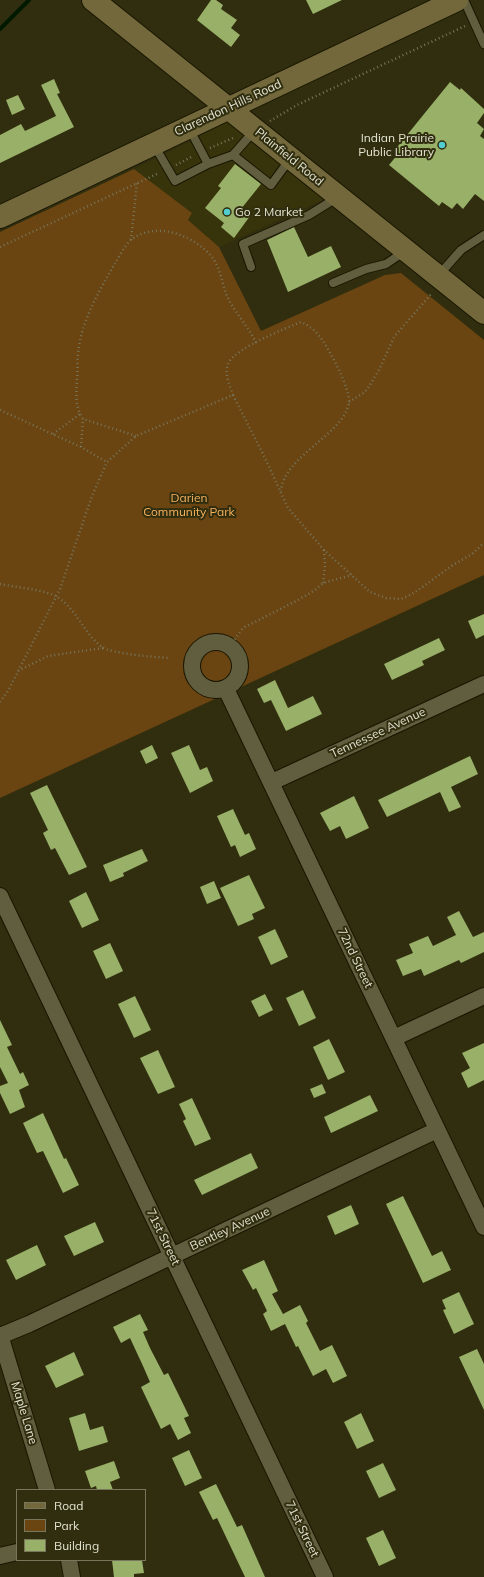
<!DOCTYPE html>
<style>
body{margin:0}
#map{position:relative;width:484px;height:1577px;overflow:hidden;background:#302e0f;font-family:Mulish,sans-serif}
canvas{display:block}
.legend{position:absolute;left:16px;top:1489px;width:130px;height:72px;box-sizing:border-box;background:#302e0f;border:1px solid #78765d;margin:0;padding:5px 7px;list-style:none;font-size:12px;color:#e3e3d1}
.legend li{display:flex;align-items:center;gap:8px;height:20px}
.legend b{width:20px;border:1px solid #78765d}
</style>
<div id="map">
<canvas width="484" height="1577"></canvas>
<ul class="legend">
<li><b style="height:5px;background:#73683b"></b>Road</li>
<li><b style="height:11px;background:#6a4411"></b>Park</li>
<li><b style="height:11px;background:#98b068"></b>Building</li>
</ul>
</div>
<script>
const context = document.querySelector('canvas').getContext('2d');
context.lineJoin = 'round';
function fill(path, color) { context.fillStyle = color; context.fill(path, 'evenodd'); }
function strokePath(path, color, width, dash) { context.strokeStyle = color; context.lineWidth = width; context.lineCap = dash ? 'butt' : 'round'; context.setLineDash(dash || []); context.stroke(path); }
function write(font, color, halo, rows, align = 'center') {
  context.font = font + ' Mulish,sans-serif'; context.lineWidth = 4; context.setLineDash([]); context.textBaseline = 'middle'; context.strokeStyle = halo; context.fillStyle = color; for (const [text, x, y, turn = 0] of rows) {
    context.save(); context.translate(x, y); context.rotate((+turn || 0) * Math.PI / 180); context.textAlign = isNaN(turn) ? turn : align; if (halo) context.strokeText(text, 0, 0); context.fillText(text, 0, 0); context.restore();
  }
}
const built = new Path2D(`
 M232,120L330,197L219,247L188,220L192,213L134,169Z`);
const green = new Path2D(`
 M134,169L192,213L188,220L219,247L261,331L385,275L401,273L484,340V575L0,798V232Z`);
const stream = new Path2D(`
 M0,29L29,0`);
const building = new Path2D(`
 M211,0H216L223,5L221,9L237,20L231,28L240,35L231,47L197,20Z
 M306,0H342L313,14Z
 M54,79L60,93L57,94L74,127L0,163V135L21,124L25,131L56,116L41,85Z
 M450,82L460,90L461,88L484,109V113L477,123L484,129L480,136L484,139V201L475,194L463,209L457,203L452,209L442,202L439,206L389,165L398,154L394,151Z
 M18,95L25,109L12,115L6,100Z
 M235,164L261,184L241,209L250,216L234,238L221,227L224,223L205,208L221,188L218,186Z
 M294,227L308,257L331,246L341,267L288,292L267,240Z
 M484,614V635L476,639L468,621Z
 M439,638L445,650L422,661L424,665L392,680L384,664Z
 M275,680L288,708L313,696L322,714L286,731L271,700L264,703L257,689Z
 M152,745L158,758L146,764L140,751Z
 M189,745L200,770L207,767L213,781L190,793L171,753Z
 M470,756L478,774L451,787L461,807L449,812L440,792L387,817L378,800Z
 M47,785L87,867L69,875L55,848L51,850L43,833L48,830L30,793Z
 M354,796L369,828L346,839L340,826L330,831L320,813Z
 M233,809L245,835L249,833L256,849L240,857L235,845L231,847L217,816Z
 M142,849L148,861L123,873L124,876L110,882L103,865Z
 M249,875L265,908L252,914L254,919L238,926L220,888Z
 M214,881L221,898L207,904L200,887Z
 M86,892L99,920L82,928L69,901Z
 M459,911L473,937L484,932V952L461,963L459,960L424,976L421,969L403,976L396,960L413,953L409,944L428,936L433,946L456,935L447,917Z
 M275,929L288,957L271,965L258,937Z
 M110,943L123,971L106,979L93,951Z
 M303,990L316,1018L299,1026L286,998Z
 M265,994L273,1010L259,1017L251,1001Z
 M135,996L151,1030L134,1038L118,1004Z
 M0,1020L12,1045L7,1047L20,1074L23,1072L29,1085L19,1090L25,1107L10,1114L0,1093V1086L8,1083L0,1067Z
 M329,1039L345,1072L328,1080L313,1047Z
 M484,1043V1080L468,1088L461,1073L470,1068L462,1053Z
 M158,1050L175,1087L158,1094L140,1058Z
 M322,1084L326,1093L314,1098L310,1089Z
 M370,1095L378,1111L331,1133L324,1117Z
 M192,1098L211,1139L195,1146L183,1121L186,1119L179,1104Z
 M43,1113L64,1159L66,1158L79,1185L63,1193L43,1151L37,1153L23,1123Z
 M251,1153L258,1168L202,1195L194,1180Z
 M403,1196L432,1256L442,1251L451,1270L423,1283L386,1204Z
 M351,1205L359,1224L335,1235L327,1216Z
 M95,1222L104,1242L74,1256L64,1236Z
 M37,1245L46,1265L16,1280L6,1260Z
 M264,1260L278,1291L272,1294L283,1314L300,1305L308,1321L306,1323L320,1351L332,1345L347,1376L333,1383L326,1369L313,1376L298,1346L296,1347L285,1324L271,1331L263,1314L267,1311L256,1288L253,1290L242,1270Z
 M459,1292L474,1324L454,1334L443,1310L446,1309L442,1300Z
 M140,1314L148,1330L143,1332L150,1348L164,1375L168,1373L189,1416L184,1418L191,1433L178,1440L170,1424L161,1429L141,1387L150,1382L143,1366L130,1338L121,1343L113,1327Z
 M477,1349L484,1364V1410L459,1357Z
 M74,1352L84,1375L56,1388L45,1366Z
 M85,1413L90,1430L103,1426L108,1442L79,1451L69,1418Z
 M361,1413L374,1441L357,1449L344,1422Z
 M189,1450L202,1478L185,1486L172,1458Z
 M114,1461L120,1478L110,1482L113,1490H97L96,1486L91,1488L85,1471Z
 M383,1463L396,1490L379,1498L366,1471Z
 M216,1484L237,1527L242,1525L265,1577H245L217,1518L213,1520L199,1492Z
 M383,1530L396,1558L379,1566L366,1538Z
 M112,1560H142L144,1573L134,1574V1577H114Z`);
const path = new Path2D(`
 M270,121L297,105L465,26
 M210,148L233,138
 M176,165L193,156
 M131,240L137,183
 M0,247L159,173
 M233,395C230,386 223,372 229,362C235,349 286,328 301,322C318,329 325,344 334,360C339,369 350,393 349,403C343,435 284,456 281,491
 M349,402L365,392L370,385L380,368L394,337L432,293
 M0,410L81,447L107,462
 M53,434L80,414
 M136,436L83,419C75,407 76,393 77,379C78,371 77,362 78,354C81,322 98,293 114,265C119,257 124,246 131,240C156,220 195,236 212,257C222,270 222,289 230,302C238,316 249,328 256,343
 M81,447L83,419
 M323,583L325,565L324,550
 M0,584C14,587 47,590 57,597C77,609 84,634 102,647C112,654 155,657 169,658
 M230,646L243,628L298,600L315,590L323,583L352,575
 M18,671L48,656L103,648
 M0,702L8,691L60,589L92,496L107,462L136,436L233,395L264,456L288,508L324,550L370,592L386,598L401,599L414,593L453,565L472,554L484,543`);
const lane = new Path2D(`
 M464,0L484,44
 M189,128L208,164L233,155
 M254,131L233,155L271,185L290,159
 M154,145L175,181L208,164
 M251,267L243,244L309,215L338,197
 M438,276L461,250L484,235
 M333,283L366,269L386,264L405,251`);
const street = new Path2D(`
 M192 666a24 24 0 1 1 48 0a24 24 0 1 1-48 0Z
 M226,689L484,1227
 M272,782L484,684
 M0,896L325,1577
 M394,1038L484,996
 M0,1335L47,1490
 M0,1336L29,1324L437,1130
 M0,1556L17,1552
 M69,1560L72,1577`);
const secondary = new Path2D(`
 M93,0L484,313
 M0,217L457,0`);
const markers = [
 [442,145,4,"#52cdcf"],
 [227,212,4,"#52cdcf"]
];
const streetNames = [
 ["Clarendon Hills Road",228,108,-25],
 ["Plainfield Road",289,157,39],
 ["Tennessee Avenue",378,733,-25],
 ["72nd Street",355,958,64],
 ["Bentley Avenue",230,1229,-25],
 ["71st Street",163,1237,64],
 ["Maple Lane",24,1413,73],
 ["71st Street",302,1529,64]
];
const poiNames = [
 ["Indian Prairie",434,138],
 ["Public Library",434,152],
 ["Go 2 Market",235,212,"left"]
];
const parkNames = [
 ["Darien",189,498],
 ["Community Park",189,512]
];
fill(built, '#37340b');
fill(green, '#6a4411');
strokePath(stream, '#011901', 4);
fill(building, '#98b068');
strokePath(lane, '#191600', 10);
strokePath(street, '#191600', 18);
strokePath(secondary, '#191600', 24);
strokePath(path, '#77765c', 2.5, [1, 3]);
strokePath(lane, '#605e3e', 8);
strokePath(street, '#605e3e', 16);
strokePath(secondary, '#73683b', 22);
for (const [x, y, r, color] of markers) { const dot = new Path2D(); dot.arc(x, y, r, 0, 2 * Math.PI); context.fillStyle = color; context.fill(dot); strokePath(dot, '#302e0f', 1.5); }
write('12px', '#e3e3d1', '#302e0f', streetNames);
write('12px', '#e3e3d1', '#302e0f', poiNames, 'right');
write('12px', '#f7b15d', '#302e0f', parkNames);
</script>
